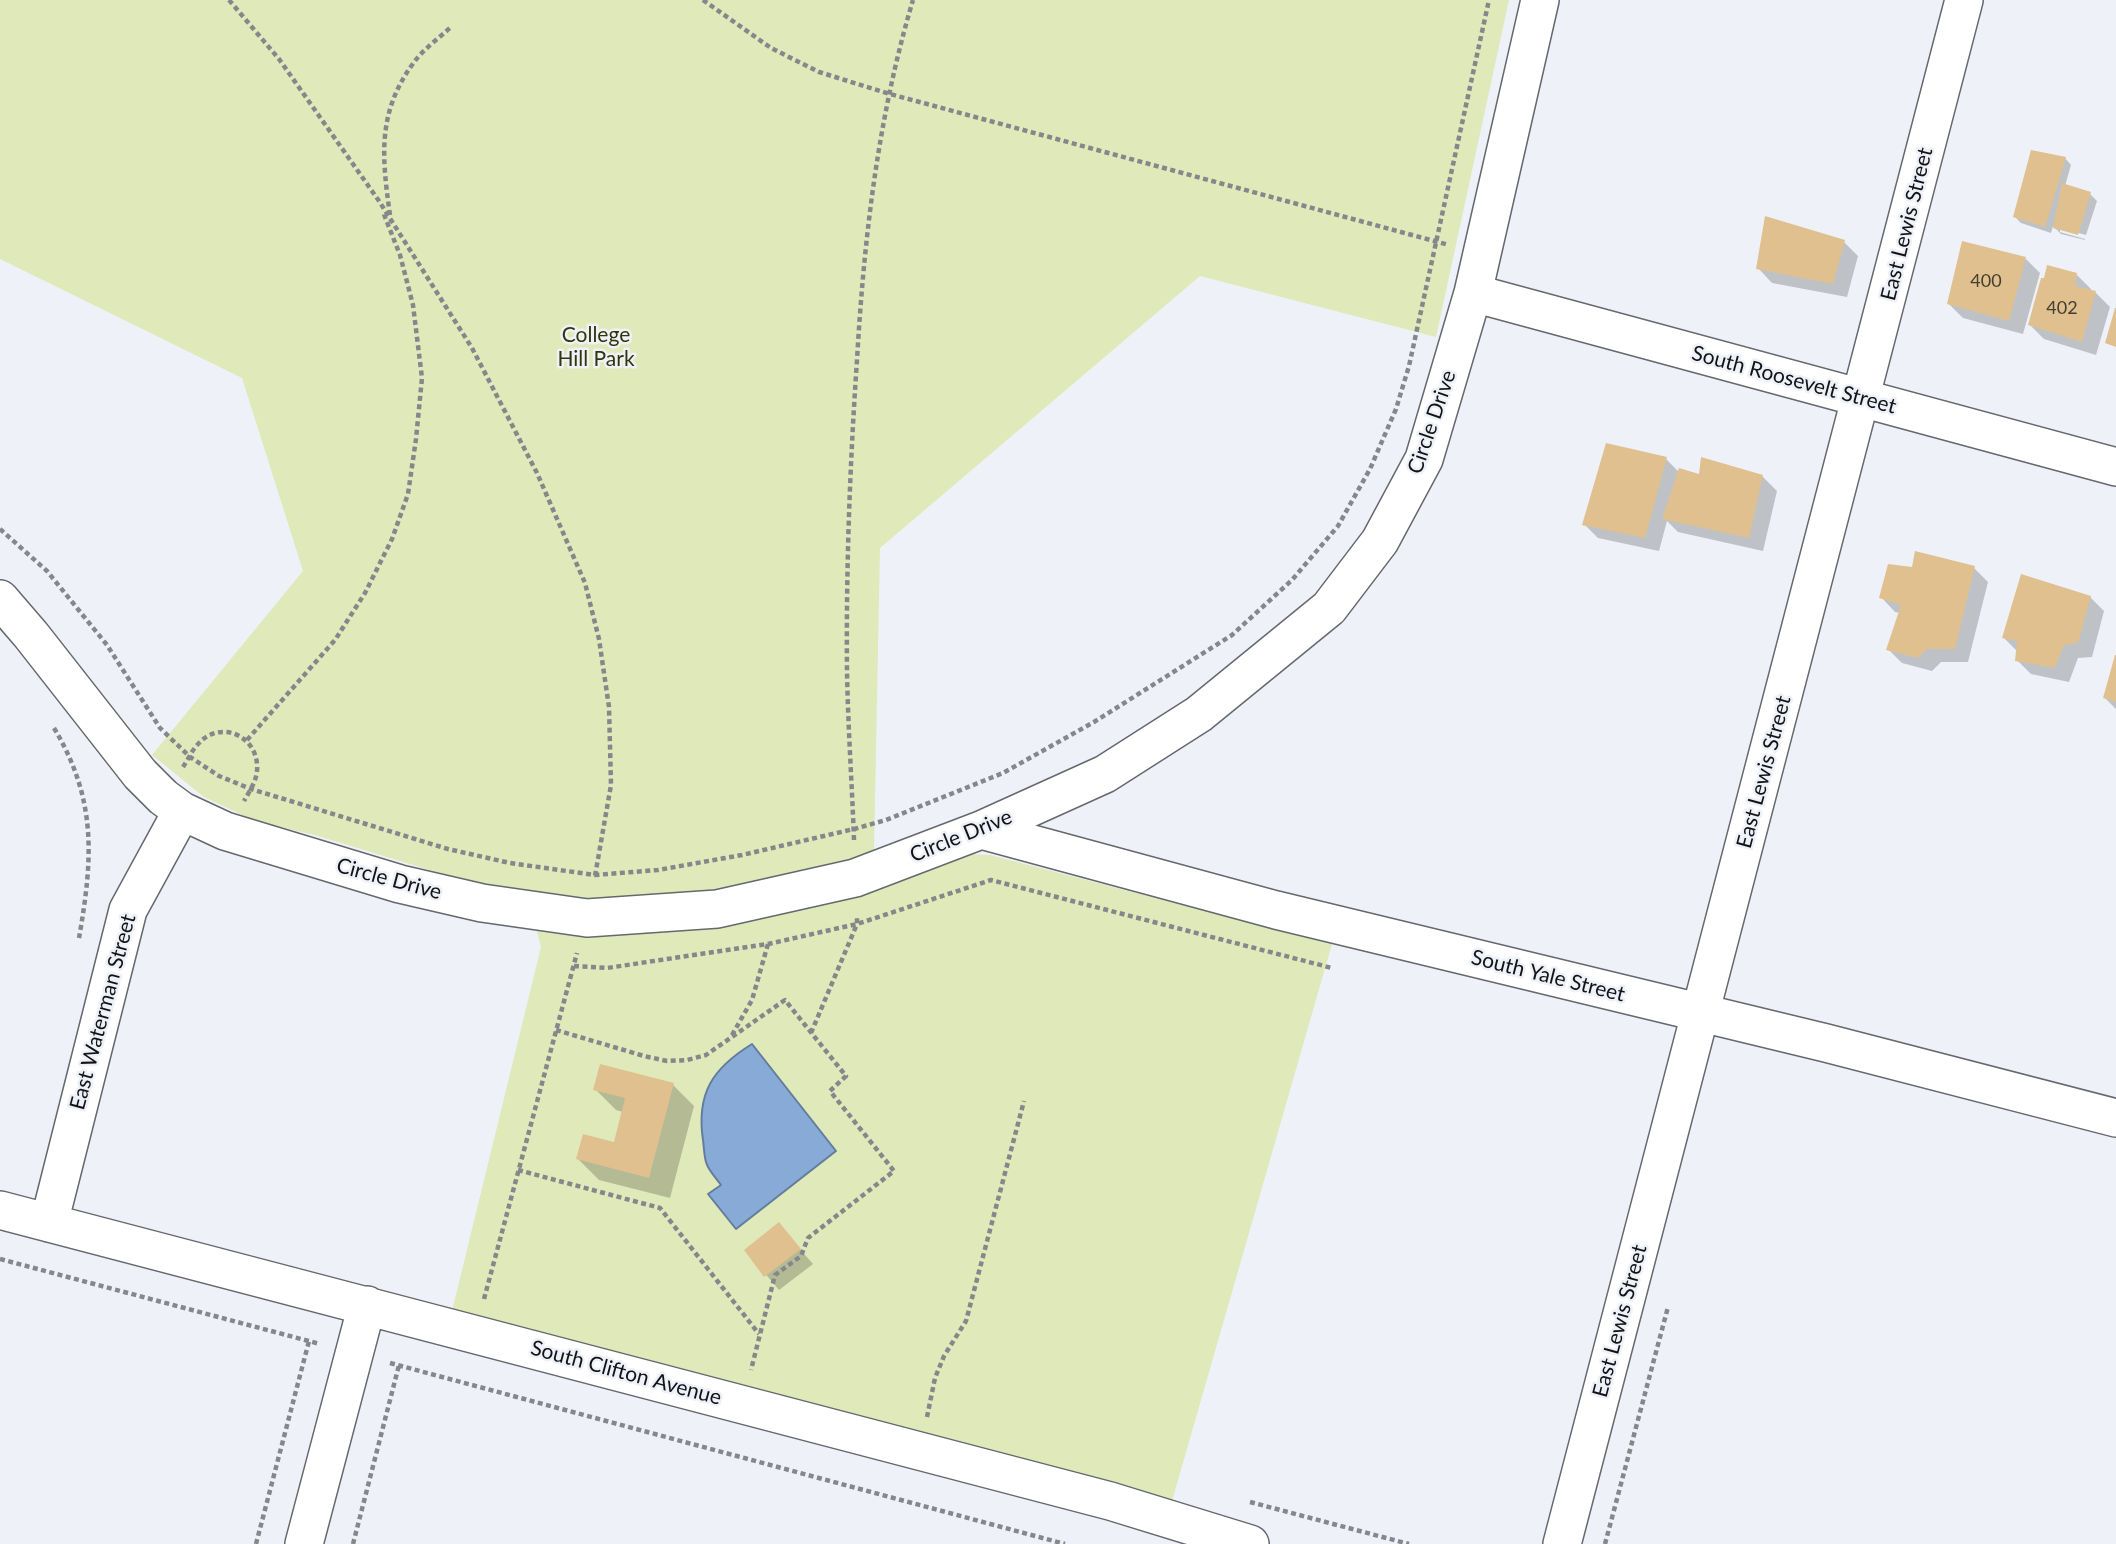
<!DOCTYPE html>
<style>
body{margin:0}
canvas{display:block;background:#eef1f8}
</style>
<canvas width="2116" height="1544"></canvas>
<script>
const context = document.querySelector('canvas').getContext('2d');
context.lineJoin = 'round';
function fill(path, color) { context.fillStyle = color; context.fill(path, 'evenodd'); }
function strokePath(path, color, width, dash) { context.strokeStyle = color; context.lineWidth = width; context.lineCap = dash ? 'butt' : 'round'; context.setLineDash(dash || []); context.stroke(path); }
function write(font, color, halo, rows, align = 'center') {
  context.font = font + ' Lato,sans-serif'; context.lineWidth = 5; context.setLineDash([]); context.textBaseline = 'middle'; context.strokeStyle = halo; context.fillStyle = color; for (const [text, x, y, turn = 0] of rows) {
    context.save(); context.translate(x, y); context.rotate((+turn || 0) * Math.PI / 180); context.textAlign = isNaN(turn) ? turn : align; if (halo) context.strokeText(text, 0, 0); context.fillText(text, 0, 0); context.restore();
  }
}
const green = new Path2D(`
 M0,0H1509L1436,337L1200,276L880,548L874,850L990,855L1332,944L1172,1501L451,1315L541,947L528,900L318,836L253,820L204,797L152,755L303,571L242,378L0,259Z`);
const water = new Path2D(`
 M752,1044L836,1151L736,1229L708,1194L721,1185C716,1178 708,1170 706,1162C704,1155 704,1147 703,1140C696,1093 713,1068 752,1044Z`);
const shadow = new Path2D(`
 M2065,158L2071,165L2065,186L2090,194L2097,201L2086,235L2060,228V232L2085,239V240L2061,234L2053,226L2051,233L2021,223L2015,217Z
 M1844,242L1858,256L1847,297L1772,283L1758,268Z
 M2026,259L2040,273L2023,334L1963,318L1949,304Z
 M2077,275L2091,289L2090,292L2096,293L2110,307L2096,355L2044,339L2030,325Z
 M1666,459L1679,472L1701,477H1763L1777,491L1763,551L1678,532L1667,521L1659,551L1598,538L1584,524Z
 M1913,568H1974L1988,582L1968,662H1941L1932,671L1902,663L1888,649L1900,613L1895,612L1881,597Z
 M2090,597L2104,611L2092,657L2078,658L2069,682L2031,674L2017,660L2018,652L2004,638Z
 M2116,658V709L2105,698Z
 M673,1085L694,1106L670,1198L599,1180L578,1159L615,1144L623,1112L616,1110L595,1089Z
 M779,1225L813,1264L779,1290L746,1251Z`);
const building = new Path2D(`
 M2031,150L2066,157L2045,227L2013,217Z
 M2062,183L2091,192L2078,235L2053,228Z
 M1765,216L1845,240L1833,284L1756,269Z
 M1962,241L2026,257L2009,321L1947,304Z
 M2047,265L2077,273L2075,286L2096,291L2082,342L2028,325L2041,278H2044Z
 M2115,308H2116V347L2105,343Z
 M1606,443L1667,457L1645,538L1582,525Z
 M1701,457L1763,475L1749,538L1662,519L1679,468L1699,474Z
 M1915,551L1975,566L1955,649H1927L1918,658L1886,650L1901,605L1879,598L1888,564L1912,567Z
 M2021,574L2091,596L2078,643L2064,645L2055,668L2015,661L2017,641L2002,638Z
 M2115,655H2116V702L2103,698Z
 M600,1064L674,1083L649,1178L576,1159L583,1134L614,1142L625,1098L593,1090Z
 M779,1222L801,1249L764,1277L744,1250Z`);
const path = new Path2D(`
 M229,0L279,59L379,201L472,348L537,473L585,583L599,639L609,707L611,785L595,876
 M703,0L771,48L819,72L890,94L1449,245
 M390,215C382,158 377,114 412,65C422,50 438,39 451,27
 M0,529L47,571L107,645L160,728L190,757L219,776L251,789L448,849L510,863L595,875L658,870L742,855L854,829L886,820L1003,773L1094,722L1232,635L1292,580L1338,526L1370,469L1396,409L1409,366L1489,0
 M54,728C97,800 93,858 79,938
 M247,740L335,640L365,593L392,539L408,494L416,439L422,378L413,305L400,255L383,212
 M183,767C188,760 192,750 198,744C221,718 260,737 257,771C256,782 249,792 244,801
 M854,840C852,784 848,728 847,671C846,567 850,463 857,360C864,238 878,117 913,0
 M574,966L607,968L768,944L857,924L991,880L1332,968
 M556,1030L644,1056L667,1061L687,1060L706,1055L785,1000L846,1076L830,1091L894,1171L808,1238L801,1256L775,1275L751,1370
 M811,1033L857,924V916
 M732,1035L752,1000L768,944
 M518,1170L660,1208L759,1334
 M0,1259L320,1344
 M484,1299L577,953
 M390,1363L1065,1544
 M927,1417L935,1378L944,1356L966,1321L1024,1101
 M1250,1502L1409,1544
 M256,1544L309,1341
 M353,1544L399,1365
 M1605,1544L1668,1307`);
const street = new Path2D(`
 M1473,293L2116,467
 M0,599L31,635L140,774L163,797L182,811L225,831L400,884L482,903L587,918L717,909L855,878L981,830L1105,774L1199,714L1329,608L1380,541L1424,459L1473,293L1540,0
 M981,830L1276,910L1826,1043L2116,1118
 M0,1210L1110,1501L1250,1544
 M49,1223L128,910L182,811
 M304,1544L367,1305
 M1562,1544L1964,0`);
const numberNames = [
 ["400",1986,281],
 ["402",2062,308]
];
const streetNames = [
 ["East Lewis Street",1907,224,-76],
 ["South Roosevelt Street",1794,380,15],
 ["Circle Drive",1432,422,-71],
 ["East Lewis Street",1764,772,-75],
 ["Circle Drive",961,836,-22],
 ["Circle Drive",389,879,15],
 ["South Yale Street",1548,976,14],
 ["East Waterman Street",103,1012,-75],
 ["East Lewis Street",1620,1321,-75],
 ["South Clifton Avenue",626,1373,15]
];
const parkNames = [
 ["College",596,335],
 ["Hill Park",596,359]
];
fill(green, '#e0e9ba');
fill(water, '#87aad6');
strokePath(water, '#647d9c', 2);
fill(shadow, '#0003');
fill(building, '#dfc08e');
strokePath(street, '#65686d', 40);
strokePath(path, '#85878b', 4.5, [5, 3.5]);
strokePath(street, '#fff', 37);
write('18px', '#453e33', null, numberNames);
write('21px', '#121315', '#eef1f8', streetNames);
write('21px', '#30350a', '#eef1f8', parkNames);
</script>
